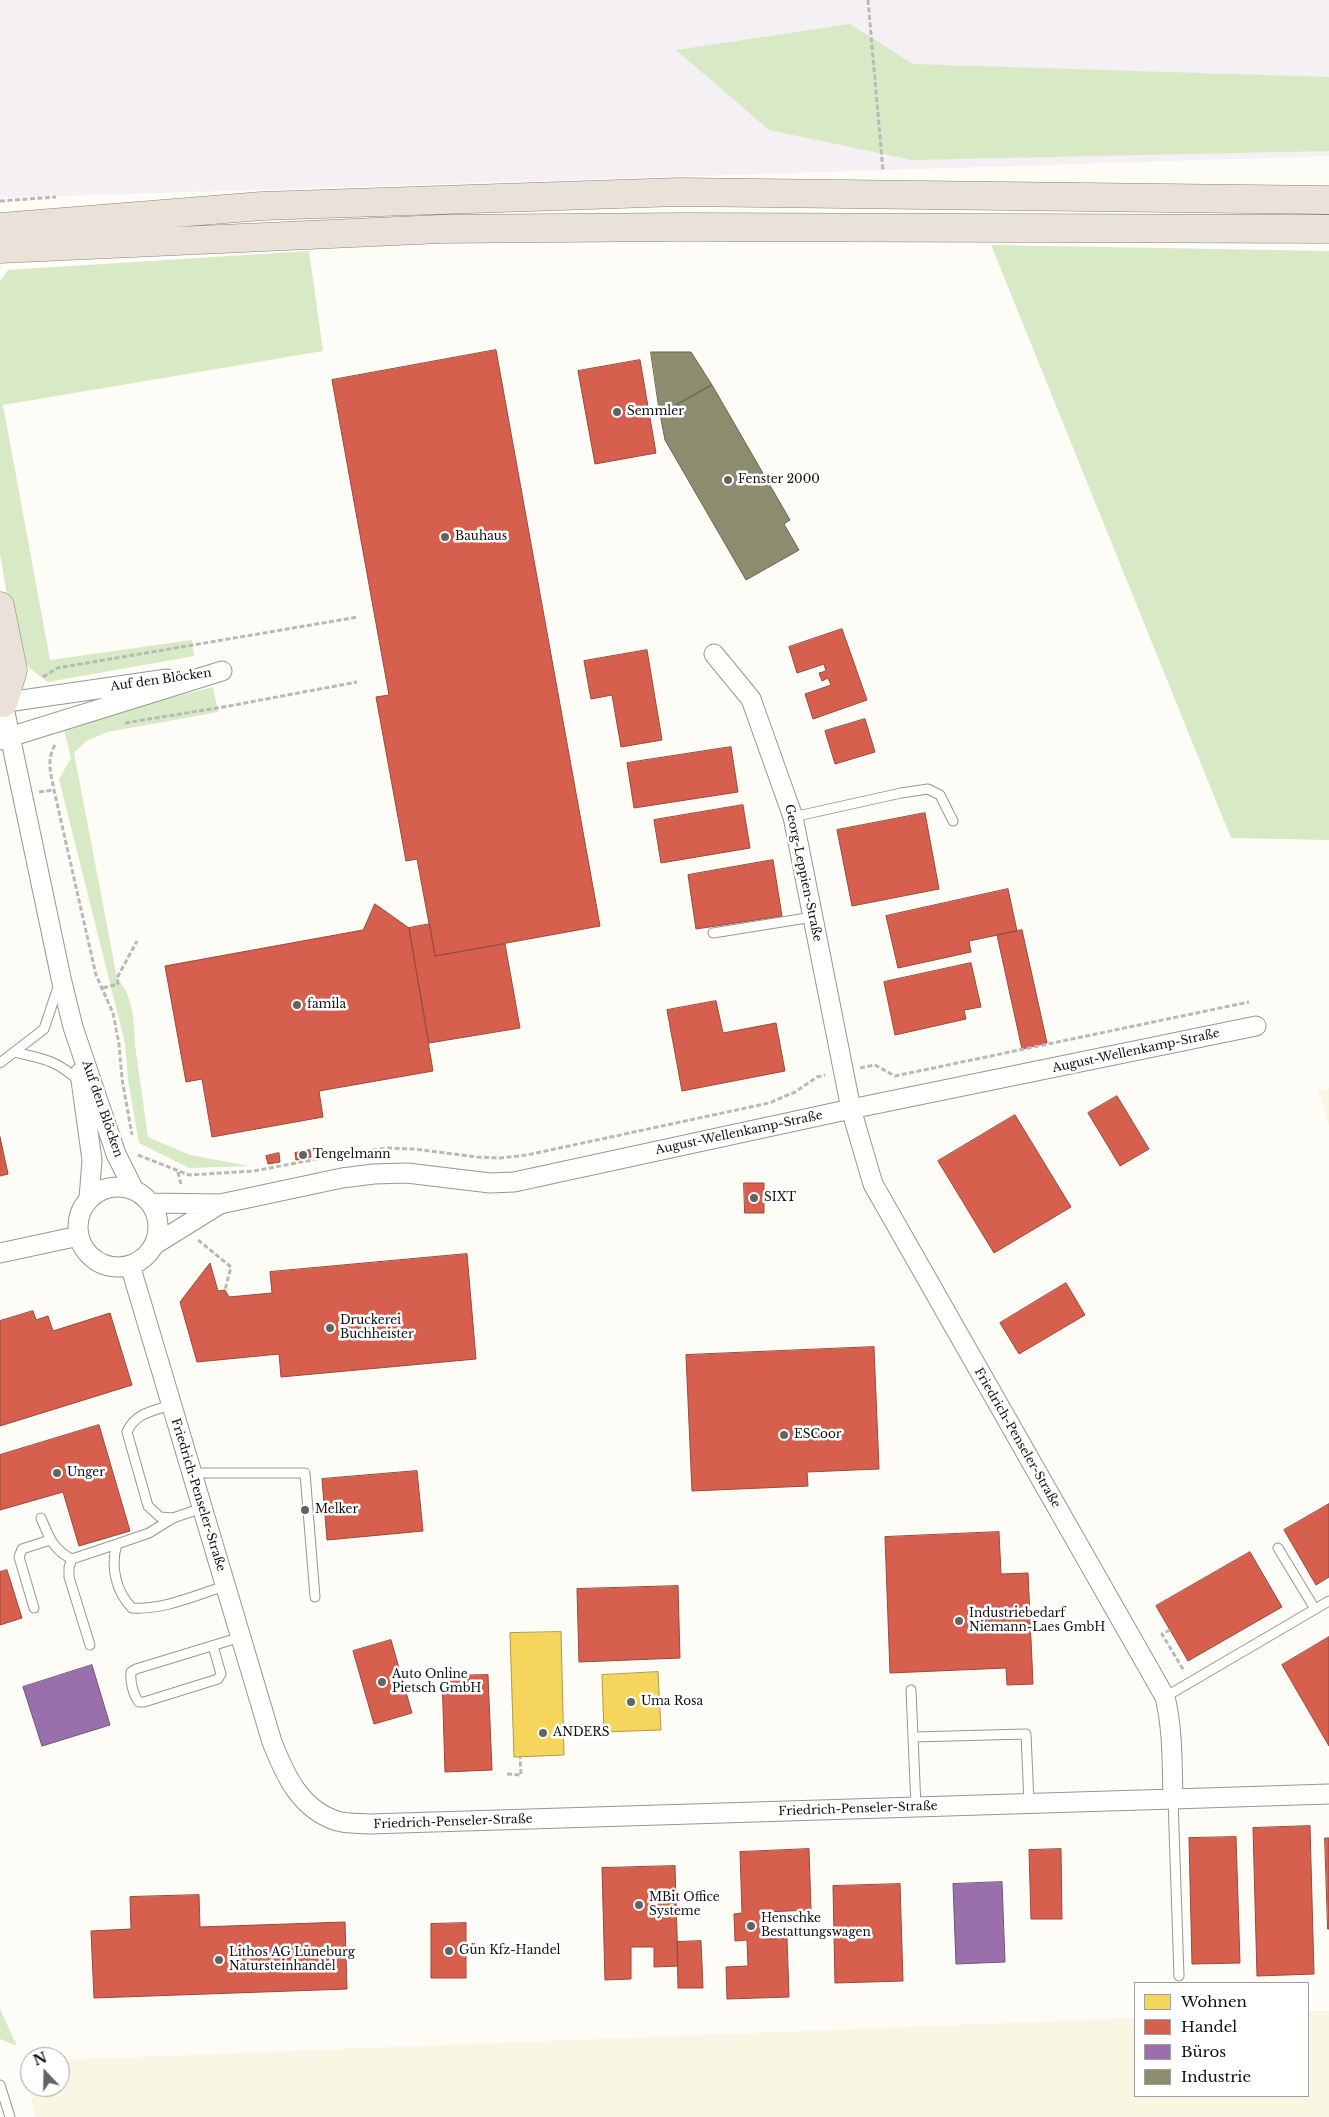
<!DOCTYPE html>
<meta charset="utf-8">
<style>
body{margin:0}
#map{position:relative;width:1329px;height:2117px;overflow:hidden;background:#fdfcf7;font-family:"Libre Baskerville",serif}
canvas{display:block}
.legend{position:absolute;left:1134px;top:1982px;width:175px;height:115px;box-sizing:border-box;background:#fff;border:1px solid #a0a0a0;margin:0;padding:6px 9px;list-style:none;font-size:15px;color:#111}
.legend li{display:flex;align-items:center;gap:10px;height:25px}
.legend b{width:25px;border:1px solid #a0a0a0}
.north{position:absolute;left:20px;top:2047px;width:50px;height:50px;box-sizing:border-box;background:#fff;border:1px solid #a0a0a0;border-radius:50%;rotate:339deg;font-size:14px;font-weight:700;line-height:20px;text-align:center;color:#111}
.north::after{content:'';display:block;margin:auto;width:18px;height:22px;background:#646362;clip-path:polygon(50% 0,100% 100%,50% 72%,0 100%)}
</style>
<div id="map">
<canvas width="1329" height="2117"></canvas>
<ul class="legend">
<li><b style="height:14px;background:#f6d55c"></b>Wohnen</li>
<li><b style="height:14px;background:#d6604d"></b>Handel</li>
<li><b style="height:14px;background:#9970ab"></b>Büros</li>
<li><b style="height:14px;background:#8c8c6e"></b>Industrie</li>
</ul>
<div class="north">N</div>
</div>
<script>
const context = document.querySelector('canvas').getContext('2d');
context.lineJoin = 'round';
function fill(path, color) { context.fillStyle = color; context.fill(path, 'evenodd'); }
function strokePath(path, color, width, dash) { context.strokeStyle = color; context.lineWidth = width; context.lineCap = dash ? 'butt' : 'round'; context.setLineDash(dash || []); context.stroke(path); }
function write(font, color, halo, rows, align = 'center') {
  context.font = font + ' "Libre Baskerville",serif'; context.lineWidth = 5; context.setLineDash([]); context.textBaseline = 'middle'; context.strokeStyle = halo; context.fillStyle = color; for (const [text, x, y, turn = 0] of rows) {
    context.save(); context.translate(x, y); context.rotate((+turn || 0) * Math.PI / 180); context.textAlign = isNaN(turn) ? turn : align; if (halo) context.strokeText(text, 0, 0); context.fillText(text, 0, 0); context.restore();
  }
}
const industrial = new Path2D(`
 M0,0H1329V156L0,198Z`);
const farmland = new Path2D(`
 M1329,1088V1126L1318,1091Z
 M1308,2011H1329V2117H36L21,2062L30,2061V2087H60V2060L1135,2018V2096H1308Z`);
const forest = new Path2D(`
 M850,24L913,64L1329,77V151L912,160L769,130L676,50Z
 M991,245L1329,251V840L1231,838Z
 M309,251L323,351L3,405L50,660L192,640L194,656L48,682L29,668L14,637L0,554V281L8,270Z
 M213,687L218,712L108,732L86,741L74,753L117,978C136,1000 133,1025 136,1052C140,1080 144,1109 148,1137L190,1155L250,1166L189,1168L139,1143L128,1080L125,1043L59,779L71,758L63,725Z
 M0,2009L17,2046L0,2039Z`);
const homes = new Path2D(`
 M561,1632L564,1755L514,1757L510,1633Z
 M658,1672L661,1730L604,1732L602,1675Z`);
const shops = new Path2D(`
 M496,350L600,926L435,956L417,859L406,861L376,697L389,695L332,380Z
 M640,360L656,453L595,464L578,371Z
 M842,629L867,700L813,719L805,694L831,685L828,678L822,681L819,673L826,671L824,664L797,673L789,647Z
 M647,650L662,740L621,747L612,695L591,699L584,661Z
 M865,719L875,752L835,764L825,731Z
 M731,747L738,792L634,808L627,763Z
 M743,805L750,848L661,863L654,820Z
 M925,813L939,889L852,906L837,830Z
 M773,860L782,916L696,929L688,875Z
 M1008,889L1017,931L969,941L971,952L898,968L886,916Z
 M375,904L409,928L433,1071L319,1091L323,1117L212,1137L202,1079L186,1082L165,966L363,930Z
 M430,924L435,956L505,944L520,1028L429,1043L409,928Z
 M1022,930L1047,1043L1022,1049L997,935Z
 M971,963L981,1007L964,1010L966,1019L895,1035L884,982Z
 M716,1001L723,1033L776,1023L785,1071L682,1091L667,1010Z
 M1117,1096L1149,1149L1120,1166L1088,1113Z
 M1015,1115L1071,1207L994,1253L938,1161Z
 M0,1137L8,1174L0,1176Z
 M310,1150L311,1157L296,1160L295,1153Z
 M279,1153L280,1162L268,1164L266,1156Z
 M744,1183H764V1213H745Z
 M467,1254L476,1359L281,1377L279,1354L197,1362L180,1302L210,1263L218,1291L225,1290L229,1297L272,1293L270,1272Z
 M1066,1283L1085,1315L1019,1354L1000,1323Z
 M33,1311L36,1320L48,1316L53,1331L110,1313L132,1385L0,1426V1321Z
 M874,1347L879,1469L807,1472L808,1486L692,1491L686,1355Z
 M99,1425L130,1531L79,1546L63,1492L0,1510V1455Z
 M417,1471L423,1531L327,1540L322,1479Z
 M1329,1504V1577L1316,1585L1284,1530Z
 M999,1532L1001,1574L1028,1573L1033,1684L1007,1685L1006,1668L890,1673L885,1537Z
 M1250,1552L1282,1607L1188,1661L1156,1606Z
 M7,1570L22,1618L0,1625V1572Z
 M678,1586L680,1658L579,1662L577,1589Z
 M1329,1637V1746L1282,1665Z
 M391,1640L412,1713L374,1724L353,1651Z
 M488,1675L492,1770L445,1772L442,1676Z
 M1310,1826L1314,1974L1257,1976L1253,1828Z
 M1236,1837L1240,1963L1192,1964L1189,1838Z
 M1325,1838H1329V1929H1328Z
 M809,1849L811,1910L766,1912L767,1939L787,1938L789,1997L727,1999L726,1967L748,1966L747,1940L735,1941L734,1914L742,1913L740,1852Z
 M1061,1849L1062,1919H1031L1029,1850Z
 M675,1866L678,1966L654,1967V1947H631V1979L605,1980L602,1868Z
 M900,1884L903,1981L835,1983L833,1886Z
 M199,1895L200,1927L345,1922L347,1989L94,1998L91,1931L131,1929L130,1897Z
 M466,1923V1978H431V1924Z
 M701,1941L703,1988H678L677,1942Z`);
const offices = new Path2D(`
 M92,1665L110,1725L42,1746L23,1687Z
 M1002,1882L1005,1962L956,1964L953,1884Z`);
const industry = new Path2D(`
 M651,352H691L712,385L660,414Z
 M712,385L790,520L784,524L799,550L746,580L665,440L660,414Z`);
const path = new Path2D(`
 M868,0L883,171
 M0,201L56,197
 M43,677L57,668L358,617
 M125,723L229,706L357,682
 M55,745C46,760 51,774 54,790L96,975L113,1013L119,1044L122,1079L132,1135
 M39,792L54,790
 M103,988L118,984L117,978L137,941
 M860,1068L875,1065L895,1076L1249,1002
 M138,1155L189,1175L254,1171L354,1152L389,1148L414,1149L477,1157L500,1158L527,1155L769,1103L795,1092L817,1077L825,1075
 M178,1172L181,1185
 M198,1240L231,1267L225,1290
 M1170,1630L1162,1634L1184,1671
 M507,1774L521,1775L520,1757`);
const lane = new Path2D(`
 M793,817L901,793L928,789L940,795L953,821
 M713,933L813,917
 M14,1052C44,1059 56,1060 79,1081
 M0,1063L44,1029L59,984
 M171,1405C153,1411 135,1413 127,1432L148,1506L160,1517L173,1518L202,1508
 M192,1473H305L315,1597
 M41,1518C49,1537 53,1550 72,1559L117,1544
 M173,1518L149,1533L117,1544C110,1566 116,1592 132,1608C164,1610 196,1595 225,1586
 M1278,1548L1315,1609
 M72,1559L69,1567V1577L90,1645
 M34,1608L19,1557L22,1549L50,1540
 M213,1646L221,1674L218,1679L144,1702H139C133,1695 130,1681 131,1672L136,1669L241,1637
 M911,1690L916,1807
 M1165,1697L1329,1601
 M913,1737L1026,1734L1029,1803
 M1173,1799L1179,1976
 M0,2085L10,2117`);
const street = new Path2D(`
 M0,703L167,679
 M3,703L61,978L73,1027L116,1154L134,1190
 M0,740L222,671
 M80,1073L92,1160L89,1198
 M78 1227a40 40 0 1 1 80 0a40 40 0 1 1-80 0Z
 M151,1203L220,1204L154,1245
 M220,1204L342,1178L374,1174L407,1173L490,1183L514,1182L851,1109L1256,1026
 M0,1253L79,1236
 M130,1265L272,1742C285,1775 300,1809 337,1821C347,1824 359,1823 369,1824L1173,1799C1172,1764 1173,1730 1165,1697L873,1184L851,1109L793,817L751,699L714,654
 M1173,1799L1329,1794`);
const highway = new Path2D(`
 M0,227L262,206L679,192L1329,200
 M0,249L441,229L682,227L1329,229
 M0,606L13,670L3,703`);
const markers = [
 [617,412,5,"#646362"],
 [728,480,5,"#646362"],
 [445,537,5,"#646362"],
 [297,1005,5,"#646362"],
 [303,1155,5,"#646362"],
 [754,1198,5,"#646362"],
 [330,1328,5,"#646362"],
 [784,1435,5,"#646362"],
 [57,1473,5,"#646362"],
 [305,1510,5,"#646362"],
 [959,1621,5,"#646362"],
 [382,1682,5,"#646362"],
 [631,1702,5,"#646362"],
 [543,1733,5,"#646362"],
 [639,1905,5,"#646362"],
 [751,1926,5,"#646362"],
 [449,1951,5,"#646362"],
 [219,1960,5,"#646362"]
];
const poiNames = [
 ["Semmler",627,412],
 ["Fenster 2000",738,480],
 ["Bauhaus",455,537],
 ["famila",307,1005],
 ["Tengelmann",313,1155],
 ["SIXT",764,1198],
 ["Druckerei",340,1321],
 ["Buchheister",340,1335],
 ["ESCoor",794,1435],
 ["Unger",67,1473],
 ["Melker",315,1510],
 ["Industriebedarf",969,1614],
 ["Niemann-Laes GmbH",969,1628],
 ["Auto Online",392,1675],
 ["Pietsch GmbH",392,1689],
 ["Uma Rosa",641,1702],
 ["ANDERS",553,1733],
 ["MBit Office",649,1898],
 ["Systeme",649,1912],
 ["Henschke",761,1919],
 ["Bestattungswagen",761,1933],
 ["Gün Kfz-Handel",459,1951],
 ["Lithos AG Lüneburg",229,1953],
 ["Natursteinhandel",229,1967]
];
const streetNames = [
 ["Auf den Blöcken",161,680,-8],
 ["Georg-Leppien-Straße",803,873,78],
 ["August-Wellenkamp-Straße",1136,1051,-12],
 ["Auf den Blöcken",102,1109,71],
 ["August-Wellenkamp-Straße",739,1133,-12],
 ["Friedrich-Penseler-Straße",1017,1438,60],
 ["Friedrich-Penseler-Straße",198,1495,73],
 ["Friedrich-Penseler-Straße",858,1809,-2],
 ["Friedrich-Penseler-Straße",453,1822,-2]
];
fill(industrial, '#f5f0f3');
fill(farmland, '#f9f7e4');
fill(forest, '#d8eac5');
fill(homes, '#f6d55c');
strokePath(homes, '#b19a46', 1);
fill(shops, '#d6604d');
strokePath(shops, '#9b483b', 1);
fill(offices, '#9970ab');
strokePath(offices, '#70547d', 1);
fill(industry, '#8c8c6e');
strokePath(industry, '#676752', 1);
strokePath(lane, '#979795', 11);
strokePath(street, '#979795', 21);
strokePath(highway, '#858482', 29);
strokePath(path, '#b9b9b8', 3, [5, 2.5]);
strokePath(lane, '#fffffe', 9);
strokePath(street, '#fffffe', 19);
strokePath(highway, '#eae1d8', 28);
for (const [x, y, r, color] of markers) { const dot = new Path2D(); dot.arc(x, y, r, 0, 2 * Math.PI); context.fillStyle = color; context.fill(dot); strokePath(dot, '#fff', 2); }
write('12px', '#111', '#fff', poiNames, 'left');
write('12px', '#111', '#fff', streetNames);
</script>
